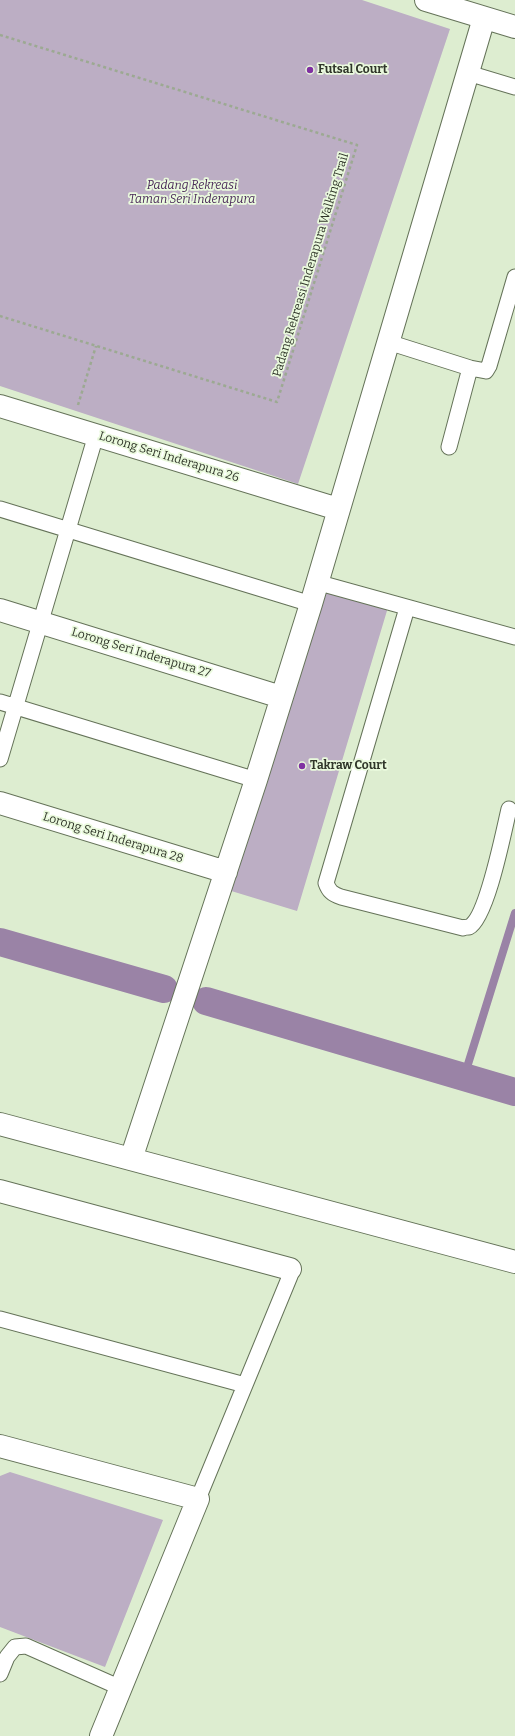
<!DOCTYPE html>
<style>
body{margin:0}
canvas{display:block;background:#ddedd0}
</style>
<canvas width="515" height="1736"></canvas>
<script>
const context = document.querySelector('canvas').getContext('2d');
context.lineJoin = 'round';
function fill(path, color) { context.fillStyle = color; context.fill(path, 'evenodd'); }
function strokePath(path, color, width, dash) { context.strokeStyle = color; context.lineWidth = width; context.lineCap = dash ? 'butt' : 'round'; context.setLineDash(dash || []); context.stroke(path); }
function write(font, color, halo, rows, align = 'center') {
  context.font = font + ' Bitter,serif'; context.lineWidth = 3.5; context.setLineDash([]); context.textBaseline = 'middle'; context.strokeStyle = halo; context.fillStyle = color; for (const [text, x, y, turn = 0] of rows) {
    context.save(); context.translate(x, y); context.rotate((+turn || 0) * Math.PI / 180); context.textAlign = isNaN(turn) ? turn : align; if (halo) context.strokeText(text, 0, 0); context.fillText(text, 0, 0); context.restore();
  }
}
const green = new Path2D(`
 M0,0H362L450,29L298,484L0,386Z
 M328,581L389,604L297,911L228,890Z
 M10,1472L163,1520L105,1667L0,1627V1476Z`);
const stream = new Path2D(`
 M464,1077L515,913`);
const canal = new Path2D(`
 M0,942L164,989
 M206,1001L515,1092`);
const path = new Path2D(`
 M0,35L357,145L277,402L0,316
 M78,405L96,346`);
const lane = new Path2D(`
 M468,73L515,87
 M388,342L470,368L486,371L489,366L515,277
 M449,447L470,368
 M0,509L311,604
 M316,582L515,637
 M407,608L326,883C329,891 332,894 341,897L463,928C465,927 467,927 469,927C487,918 504,830 509,809
 M0,702L256,780
 M0,759L96,435
 M0,1319L245,1385
 M198,1499L290,1276V1269
 M0,1674L7,1657L15,1647L26,1646L121,1688`);
const street = new Path2D(`
 M426,0L515,27
 M0,406L338,509
 M0,610L281,697
 M0,803L226,872
 M0,1124L515,1262
 M131,1159L256,780L311,604L484,18
 M0,1191L290,1269
 M0,1446L198,1499L101,1736`);
const markers = [
 [310,70,4,"#8031a2"],
 [302,766,4,"#8031a2"]
];
const poiNames = [
 ["Futsal Court",318,70],
 ["Takraw Court",310,766]
];
const parkNames = [
 ["Padang Rekreasi",192,186],
 ["Taman Seri Inderapura",192,200]
];
const streetNames = [
 ["Padang Rekreasi Inderapura Walking Trail",311,265,-73],
 ["Lorong Seri Inderapura 26",169,457,17],
 ["Lorong Seri Inderapura 27",141,653,17],
 ["Lorong Seri Inderapura 28",113,838,17]
];
fill(green, '#bcaec4');
strokePath(stream, '#9a83a6', 8);
strokePath(canal, '#9a83a6', 28);
strokePath(lane, '#657359', 17);
strokePath(street, '#657359', 24);
strokePath(path, '#9ca992', 2.5, [3, 3]);
strokePath(lane, '#fff', 15);
strokePath(street, '#fff', 22);
for (const [x, y, r, color] of markers) { const dot = new Path2D(); dot.arc(x, y, r, 0, 2 * Math.PI); context.fillStyle = color; context.fill(dot); strokePath(dot, '#eafadd', 1.5); }
write('bold 12px', '#30362a', '#eafadd', poiNames, 'left');
write('italic 12px', '#4a2959', '#eafadd', parkNames);
write('12px', '#30362a', '#eafadd', streetNames);
</script>
